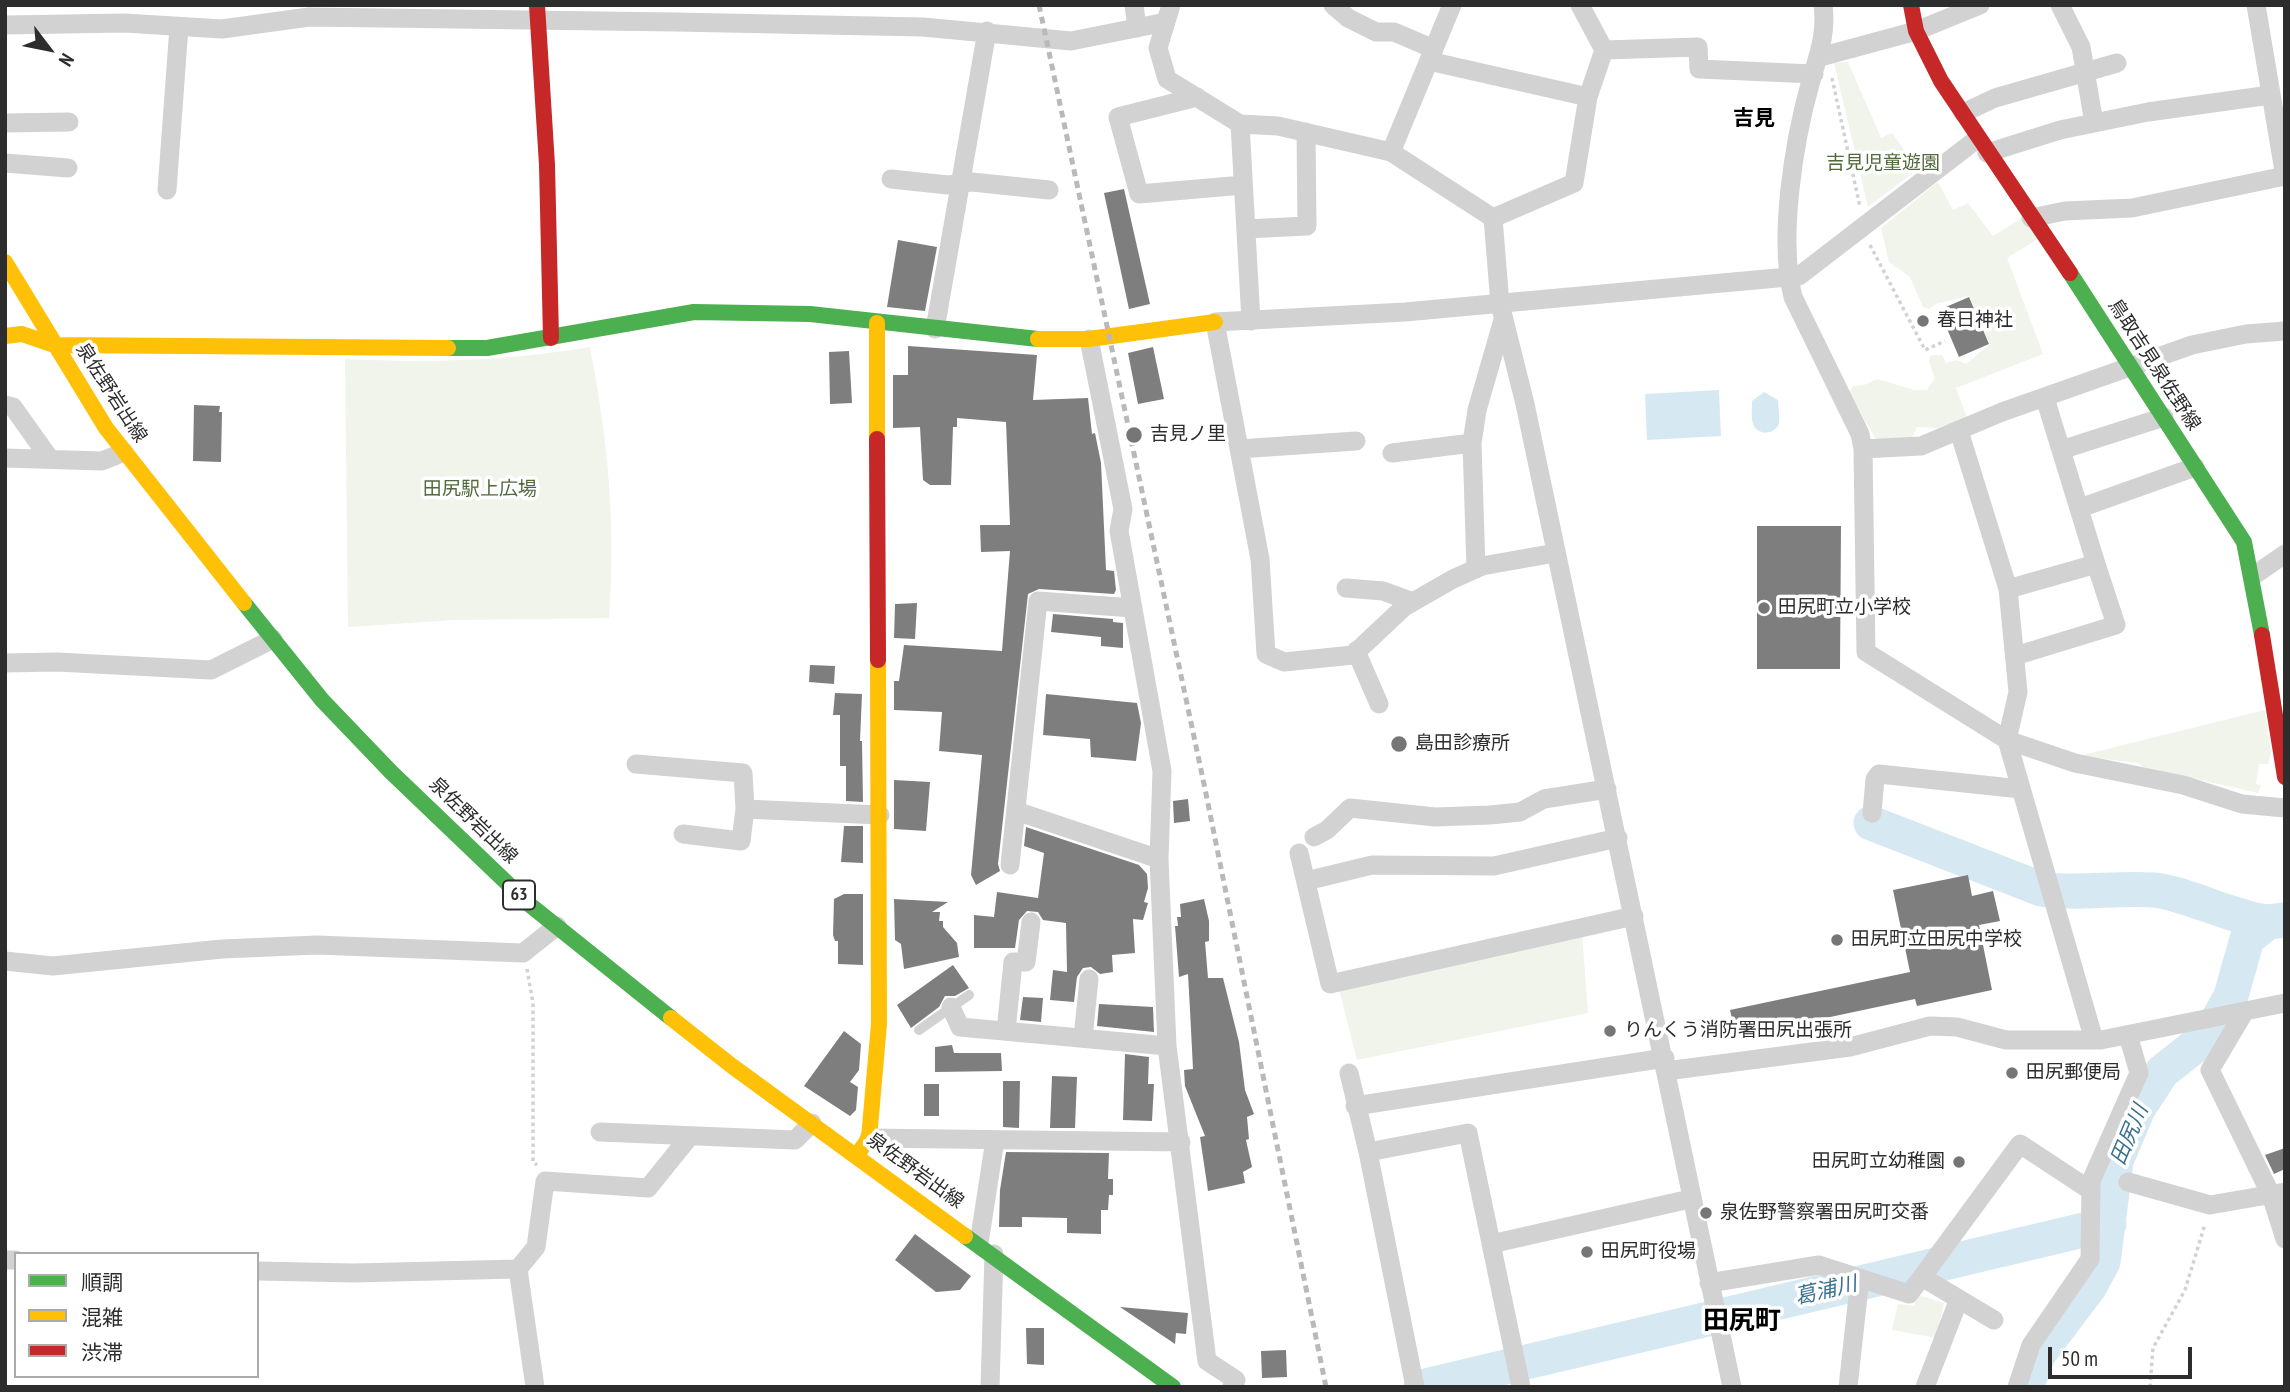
<!DOCTYPE html>
<meta charset="utf-8">
<style>
body{margin:0}
#map{position:relative;width:2290px;height:1392px;overflow:hidden;background:#fff;font-family:"PT Sans Narrow","Noto Sans JP",sans-serif}
canvas{display:block}
.frame{position:absolute;inset:0;border:7px solid #2d2d2d;pointer-events:none}
.legend{position:absolute;left:14px;top:1252px;width:245px;height:126px;box-sizing:border-box;background:#fff;border:2px solid #ababab;margin:0;padding:9px 12px;list-style:none;font-size:21px;color:#2d2d2d}
.legend li{display:flex;align-items:center;gap:14px;height:35px}
.legend b{width:35px;border:2px solid #ababab}
.north{position:absolute;left:14px;top:14px;width:70px;height:70px;-webkit-text-stroke:5px #fff;paint-order:stroke;rotate:122deg;font-size:19px;font-weight:700;line-height:28px;text-align:center;color:#2d2d2d}
.north::after{content:'';display:block;margin:auto;width:24px;height:32px;background:#2d2d2d;clip-path:polygon(50% 0,100% 100%,50% 72%,0 100%)}
.scale{position:absolute;left:2048px;top:1347px;width:144px;height:32px;box-sizing:border-box;border:4px solid #2d2d2d;border-top:0;padding-left:9px;font-size:21px;line-height:24px;white-space:nowrap;color:#2d2d2d;-webkit-text-stroke:5px #fff;paint-order:stroke}
</style>
<div id="map">
<canvas width="2290" height="1392"></canvas>
<div class="frame"></div>
<ul class="legend">
<li><b style="height:9px;background:#4caf50"></b>順調</li>
<li><b style="height:9px;background:#ffc107"></b>混雑</li>
<li><b style="height:9px;background:#c62828"></b>渋滞</li>
</ul>
<div class="north">N</div>
<div class="scale">50 m</div>
</div>
<script>
const context = document.querySelector('canvas').getContext('2d');
context.lineJoin = 'round';
function fill(path, color) { context.fillStyle = color; context.fill(path, 'evenodd'); }
function strokePath(path, color, width, dash) { context.strokeStyle = color; context.lineWidth = width; context.lineCap = dash ? 'butt' : 'round'; context.setLineDash(dash || []); context.stroke(path); }
function write(font, color, halo, rows, align = 'center') {
  context.font = font + ' "PT Sans Narrow","Noto Sans JP",sans-serif'; context.lineWidth = 7; context.setLineDash([]); context.textBaseline = 'middle'; context.strokeStyle = halo; context.fillStyle = color; for (const [text, x, y, turn = 0] of rows) {
    context.save(); context.translate(x, y); context.rotate((+turn || 0) * Math.PI / 180); context.textAlign = isNaN(turn) ? turn : align; if (halo) context.strokeText(text, 0, 0); context.fillText(text, 0, 0); context.restore();
  }
}
const green = new Path2D(`
 M1848,62L1881,138L1892,133L1918,169L1868,207L1834,63Z
 M1938,182L1953,210L1968,203L1993,236L2024,217L2038,239L2007,258L2043,354L1956,388L1967,418L1938,428L1917,427L1912,438L1877,441L1849,393L1853,386L1864,385L1878,379L1914,390H1927L1935,378L1929,362L1931,355H1942L1946,363L1956,360L1966,364L1990,344L1969,296L1938,303L1929,309L1923,307L1910,277L1889,262L1881,228Z
 M590,347C608,442 616,521 609,618L454,620L348,627L345,359C428,363 508,361 590,347Z
 M2265,710L2271,754L2268,764H2259L2256,784L2261,785L2258,793L2143,767L2139,763L2079,756Z
 M1582,932L1588,1013L1357,1060L1338,985Z
 M1918,1295L1944,1303L1936,1338L1892,1330L1898,1304L1914,1306Z`);
const water = new Path2D(`
 M1719,390L1721,436L1647,440L1645,394Z
 M1764,392L1778,400C1778,406 1780,416 1779,423C1776,435 1757,436 1753,424C1751,418 1752,408 1752,401Z`);
const river = new Path2D(`
 M1871,823L2041,889C2078,895 2116,887 2154,890C2189,894 2229,917 2268,922
 M1421,1387L2109,1224
 M2026,1387L2038,1355L2090,1286L2103,1262L2116,1161L2138,1109L2162,1072L2210,1034L2231,996L2247,939L2268,922L2285,920`);
const building = new Path2D(`
 M1124,189L1150,304L1129,309L1104,193Z
 M898,240L937,247L925,311L887,307Z
 M1969,297L1989,344L1959,357L1939,310Z
 M908,346L1037,355L1033,400L1088,398L1092,434L1095,433L1101,463L1106,570L1114,571L1116,590L1114,594L1039,589L1028,594L998,864L1000,871L976,885L971,875L982,755L939,751L942,712L894,710V681H899L904,645L1002,651L1010,551L981,552L980,525H1010L1006,422L957,418V427H953L951,485H930L923,480L920,427L893,428V375H908Z
 M1153,347L1164,399L1138,404L1128,353Z
 M849,351L852,403L830,404L829,352Z
 M194,405L220,406L219,412H222L221,462L193,461Z
 M1757,526H1841L1840,669H1757Z
 M917,603L915,639L894,638L895,604Z
 M1053,614L1113,619V622L1123,623V648L1101,646V637L1051,632Z
 M810,665L835,666L834,684L809,682Z
 M835,693L862,694L860,741H862L863,802L846,801V766H840V715H833Z
 M1046,694L1137,703L1141,723L1136,761L1091,757L1090,739L1043,735Z
 M894,780L930,782L926,831L894,829Z
 M1188,799L1190,821L1174,823L1173,801Z
 M844,826H863V863L841,862Z
 M1026,827L1139,865L1147,874L1148,888L1144,902L1148,903L1143,920L1133,919L1135,953L1112,955L1113,972L1100,974L1091,967L1083,968L1077,977L1074,1002L1050,1000L1053,970L1067,972L1066,923L1043,920L1038,912L1027,911L1019,920L1015,948H974V915L994,917L997,892L1038,898L1044,853L1024,846Z
 M1968,875L1972,896L1993,891L2000,921L1979,925L1992,990L1917,1006L1915,999L1736,1037L1730,1010L1910,972L1893,890Z
 M844,894H863V965L838,964V941H835L833,935L834,899Z
 M894,899L948,902L932,912H940L939,921H943V927L957,943L959,957L904,969L901,944L895,940Z
 M1204,899L1209,921V941L1205,942L1208,978H1223L1239,1042L1245,1090L1254,1114L1247,1117L1249,1139L1246,1140L1252,1167L1243,1172L1245,1183L1208,1191L1200,1137L1205,1136L1185,1086L1184,1070L1193,1069L1190,1010L1188,974L1179,977L1175,926H1178L1177,917H1181L1180,904Z
 M953,965L969,988L955,996H945L939,1007L911,1028L897,1005Z
 M1023,997L1043,998L1041,1022L1020,1020Z
 M1099,1004L1153,1007L1154,1032L1097,1026Z
 M844,1031L861,1044L859,1070L850,1082L858,1087L856,1110L850,1116L804,1086Z
 M952,1045L954,1053H1001L1002,1071L935,1072V1047Z
 M1125,1054L1149,1057L1148,1084H1154L1152,1121L1123,1120Z
 M1052,1076L1077,1077L1075,1128H1050Z
 M1003,1081H1020L1019,1128L1003,1127Z
 M924,1084H939V1116H924Z
 M2285,1148V1169L2274,1174L2265,1155Z
 M1006,1152L1109,1153L1108,1179H1113V1195H1109L1108,1210H1101V1234L1067,1233V1218L1022,1217V1227H999L1000,1190Z
 M915,1234L971,1276L960,1290L936,1292L895,1260Z
 M1120,1307L1188,1313L1186,1334L1176,1333L1175,1344Z
 M1026,1328H1044V1365L1027,1364Z
 M1286,1350L1287,1377L1262,1378L1261,1351Z`);
const path = new Path2D(`
 M1832,78L1860,207
 M1870,245L1925,350L1945,341
 M527,969L533,1003V1162L537,1165
 M2150,1387L2153,1348L2185,1290L2205,1224`);
const lane = new Path2D(`
 M919,1030L969,995`);
const street = new Path2D(`
 M1134,5L1137,28
 M1171,5L1158,48L1167,79L1240,124L1278,126L1391,152L1493,218
 M1333,5L1348,18L1376,32H1394L1434,49
 M1823,5C1827,34 1818,56 1810,84C1794,142 1778,238 1793,297L1860,434L1863,449L1866,652L2007,740L2075,763L2183,785L2242,804L2285,808
 M2060,5L2081,47L2094,123
 M2256,5L2285,177
 M5,25L125,23L222,29L309,17L675,22L923,27L1071,41L1166,22
 M1604,50L1698,47L1699,69L1814,74
 M1820,57L1916,31L1980,5
 M1429,61L1588,97
 M1197,97L1118,117L1139,194L1243,185
 M1963,113L1995,98L2117,63
 M5,123L69,122
 M1240,124L1251,321
 M1391,152L1452,5
 M1987,153L2060,130L2148,112L2270,95
 M5,163L68,168
 M891,179L948,185L972,182L1049,190
 M167,190L179,27
 M1493,218L1500,304L1525,404L1732,1387
 M1493,218L1574,183L1588,97L1604,50L1580,5
 M2031,218L2065,211L2132,208L2285,176
 M1246,229L1307,226L1306,132
 M935,329L987,31
 M1089,339L1123,509L1119,531L1162,771L1159,859L1167,1046L1207,1361L1236,1380L1232,1387
 M2045,398L2096,564L2008,589L2018,692L2007,740L2094,1040
 M5,405L13,407L50,459
 M1959,431L2008,589
 M1239,449L1356,441
 M1863,449L1921,446L2002,412L2192,345L2246,334L2285,331
 M2061,450L2164,417
 M1392,453L1472,443
 M5,458L102,461L124,452
 M2080,508L2195,467
 M1555,553L1482,566L1453,579L1404,607L1353,655L1284,662L1266,654L1260,559L1215,322L1405,312L1799,276L1977,139
 M1476,569L1472,443L1477,410L1503,320
 M2253,576L2285,554
 M1346,588L1383,591L1413,602
 M1356,651L1379,704
 M2015,656L2116,625L2096,564
 M5,663L57,662L211,670L273,639
 M636,764L743,773L745,809L741,841L683,834
 M745,809L880,815
 M1016,811L1159,859
 M1872,813L1875,779L1879,774L2021,789
 M1314,837L1327,830L1350,808L1435,817L1490,815L1520,812L1544,799L1607,789
 M1299,853L1330,984L1634,916
 M1010,865L1038,601L1133,608
 M1306,881L1372,865L1494,866L1618,838
 M5,961L53,966L222,949L317,945L523,953L557,926
 M951,1007L960,1027L1167,1046
 M2245,1011L2210,1070L2271,1195L2285,1239
 M1006,1031L1013,962H1026L1031,922
 M1083,1038L1089,979
 M1666,1071L1850,1047L1930,1026L1957,1027L2006,1040H2101L2285,1003
 M1349,1073L1368,1152L1468,1133L1521,1387
 M1355,1106L1665,1058
 M600,1132L795,1140L812,1123
 M869,1138L1181,1142
 M1368,1152L1415,1387
 M2128,1182L2210,1205L2285,1192
 M979,1243L995,1140
 M1491,1244L1690,1199
 M5,1260H16
 M518,1269L535,1387
 M257,1271L354,1273L518,1269L536,1247L545,1181L648,1188L690,1136
 M1922,1277L2020,1144L2090,1190
 M1709,1283L1819,1265L1909,1294L1922,1277L1994,1320
 M990,1387L994,1254
 M1848,1387L1860,1278
 M1925,1387L1959,1299
 M2017,1387L2031,1345L2090,1259L2091,1181L2139,1073L2128,1035`);
const fast = new Path2D(`
 M2070,273L2244,542L2262,635
 M448,348H487L694,312L810,314L1038,339
 M244,603L322,700L391,772L530,905L671,1018
 M965,1236L1173,1387`);
const slow = new Path2D(`
 M5,262L106,428L244,603
 M877,323V439
 M5,336L22,334L54,345L448,348
 M1038,339H1089L1215,322
 M671,1018L732,1066L965,1236
 M857,1155L869,1138L879,1024L878,660`);
const jam = new Path2D(`
 M537,5L547,165L551,338
 M1911,5L1916,31L1941,81L2070,273
 M877,439L878,660
 M2262,635L2285,777`);
const rail = new Path2D(`
 M1039,5L1204,784L1326,1387`);
const markers = [
 [1923,321,7,"#767676"],
 [1134,435,9,"#767676"],
 [1764,608,7,"#767676"],
 [1399,744,9,"#767676"],
 [1837,940,7,"#767676"],
 [1610,1031,7,"#767676"],
 [2012,1073,7,"#767676"],
 [1959,1162,7,"#767676"],
 [1706,1213,7,"#767676"],
 [1587,1252,7,"#767676"]
];
const shields = [
 [519,895,32]
];
const shieldNames = [
 ["63",519,895]
];
const parkNames = [
 ["吉見児童遊園",1883,164],
 ["田尻駅上広場",480,490]
];
const poiNames = [
 ["春日神社",1937,321],
 ["吉見ノ里",1150,435],
 ["田尻町立小学校",1778,608],
 ["島田診療所",1415,744],
 ["田尻町立田尻中学校",1851,940],
 ["りんくう消防署田尻出張所",1624,1031],
 ["田尻郵便局",2026,1073],
 ["田尻町立幼稚園",1945,1162,"right"],
 ["泉佐野警察署田尻町交番",1720,1213],
 ["田尻町役場",1601,1252]
];
const streetNames = [
 ["鳥取吉見泉佐野線",2154,365,57],
 ["泉佐野岩出線",111,393,57],
 ["泉佐野岩出線",473,821,44],
 ["泉佐野岩出線",915,1171,36]
];
const neighbourhoodNames = [
 ["吉見",1754,119]
];
const waterNames = [
 ["田尻川",2130,1135,-67],
 ["葛浦川",1826,1291,-13]
];
const districtNames = [
 ["田尻町",1742,1322]
];
fill(green, '#f0f4eb');
fill(water, '#d6e8f2');
strokePath(river, '#d6e8f2', 35);
fill(building, '#7e7e7e');
strokePath(path, '#d2d2d2', 3.5, [3.5, 3.5]);
strokePath(lane, '#d2d2d2', 10);
strokePath(street, '#d2d2d2', 19);
strokePath(fast, '#4caf50', 16);
strokePath(slow, '#ffc107', 16);
strokePath(jam, '#c62828', 16);
strokePath(rail, '#b9b9b9', 5, [7, 5]);
for (const [x, y, r, color] of markers) { const dot = new Path2D(); dot.arc(x, y, r, 0, 2 * Math.PI); context.fillStyle = color; context.fill(dot); strokePath(dot, '#fff', 2.5); }
for (const [x, y, w] of shields) { const box = new Path2D(); box.roundRect(x - w / 2, y - 14.5, w, 29, 5); context.fillStyle = '#fff'; context.fill(box); strokePath(box, '#2d2d2d', 2); }
write('bold 18px', '#2d2d2d', null, shieldNames);
write('19px', '#51693a', '#fff', parkNames);
write('19px', '#2d2d2d', '#fff', poiNames, 'left');
write('19px', '#2d2d2d', '#fff', streetNames);
write('bold 21px', '#000', '#fff', neighbourhoodNames);
write('italic 21px', '#3a7190', '#fff', waterNames);
write('bold 26px', '#000', '#fff', districtNames);
</script>
